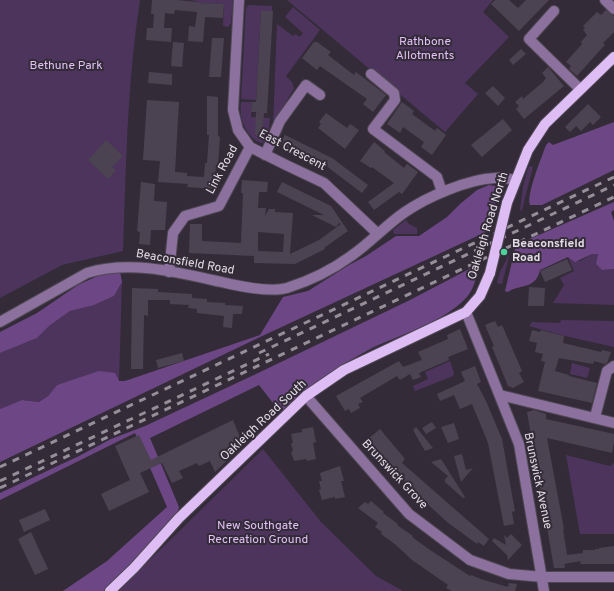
<!DOCTYPE html>
<style>
body{margin:0}
canvas{display:block;background:#332b38}
</style>
<canvas width="614" height="591"></canvas>
<script>
const context = document.querySelector('canvas').getContext('2d');
context.lineJoin = 'round';
function fill(path, color) { context.fillStyle = color; context.fill(path, 'evenodd'); }
function strokePath(path, color, width, dash) { context.strokeStyle = color; context.lineWidth = width; context.lineCap = dash ? 'butt' : 'round'; context.setLineDash(dash || []); context.stroke(path); }
function write(font, color, halo, rows, align = 'center') {
  context.font = font + ' Overpass,sans-serif'; context.lineWidth = 4; context.setLineDash([]); context.textBaseline = 'middle'; context.strokeStyle = halo; context.fillStyle = color; for (const [text, x, y, turn = 0] of rows) {
    context.save(); context.translate(x, y); context.rotate((+turn || 0) * Math.PI / 180); context.textAlign = isNaN(turn) ? turn : align; if (halo) context.strokeText(text, 0, 0); context.fillText(text, 0, 0); context.restore();
  }
}
const green = new Path2D(`
 M0,0H140C127,83 126,168 123,251L62,265L0,298Z
 M188,0H233L231,23L228,27L223,26L224,4L198,3L197,1Z
 M287,0H493L483,12L509,37L465,83L478,94L445,132Z
 M248,5L272,6V11H261L256,100L241,99L246,8Z
 M293,7L320,30L286,76L292,82L294,88L273,125L277,24L293,36L295,34L300,37L303,33L285,17Z
 M241,102H252L251,117L270,118L269,131L263,143C251,142 242,125 241,115C240,110 241,106 241,102Z
 M530,166L533,167L522,210L520,211L523,186L528,168Z
 M406,220L409,224L417,228V234H394L393,230Z
 M510,253L502,284L497,283L500,272Z
 M592,254H598L596,264L602,270L614,269V305L553,303L564,285L560,278L574,271L568,257L580,261Z
 M122,282L119,381L74,380L57,385L48,396L39,402L22,400L0,409V353L37,338L49,326L70,311L94,305L114,296Z
 M561,320L614,321V347L565,336L529,326L532,322L560,323Z
 M450,361L454,373L453,376L415,391L413,386L428,379L425,372Z
 M572,363L590,368L587,378L570,374Z
 M263,449L321,522L376,576L403,591H118Z
 M566,455L610,466L614,463V534H580Z`);
const forest = new Path2D(`
 M614,122V170L542,205H530C526,194 542,157 546,145L549,142L553,145Z
 M489,185L500,187L488,231L258,338L0,462V409L22,400L39,402L48,396L57,385L99,371L115,373L119,381H125L260,335L283,297L308,291L349,265L366,256L396,236H419L447,217L460,204L477,190Z
 M614,202V210L611,212L614,221V269L602,270L596,264L598,254H592L575,262L568,257L540,270C536,290 518,284 508,292L505,291L516,245Z
 M479,264C477,275 474,290 466,298C445,321 400,335 372,348C339,365 308,388 280,412L259,385L150,438L179,507L176,517L135,563L104,591H63L107,561L167,507L135,433L0,500V493L79,456L111,439L145,426L256,374L408,301Z
 M120,272L122,282L114,296L94,305L70,311L49,326L37,338L0,353V332L37,313L78,285L102,274Z`);
const building = new Path2D(`
 M152,0H177L198,2V3L224,4L223,18L205,17L203,42L188,41L189,26L195,27L197,12L175,10L174,14L165,13L164,28H172L171,42L146,40L147,28H153L154,14H151Z
 M495,0H509L518,8L526,0H549L519,31L491,4Z
 M606,10L614,16V32L603,43L605,45L601,49L577,76L569,69L571,66L566,62L582,44L581,42L587,35L583,30L585,28L583,26L597,12L601,15Z
 M261,11H273L267,113H264L262,136L255,135L256,112H251L252,102H256Z
 M212,38H224L221,77H209Z
 M173,42L184,43L182,67L171,66Z
 M314,42H317L331,52L328,55L354,75L356,72L386,95L373,112L363,104L367,99L320,66L317,70L302,58Z
 M521,49L526,54L513,65L509,60Z
 M548,67L564,86L524,119L516,109L519,106L515,102L522,96L523,99L543,82L546,78L542,73Z
 M149,72L172,74V85L148,83Z
 M493,86L505,98L498,106L485,93Z
 M207,96L218,97V136L220,137L218,165H216L214,189L187,187L188,184L158,182L160,161L143,160L147,100L179,102L175,172L187,173V176L204,177L205,163H207L209,135H207Z
 M402,102L414,111L412,114L435,131L437,128L446,135L432,155L421,147L424,142L403,127L400,133L387,124Z
 M588,104L601,117L593,125L590,122L581,131L576,126L570,132L565,127Z
 M326,113L347,128L350,124L359,130L345,149L318,128L321,124L319,122Z
 M503,119L512,130L482,157L471,145Z
 M285,135L332,158L368,185L362,193L321,162L320,164L280,144Z
 M106,140L123,156L112,167L116,170L108,179L88,160Z
 M374,142L385,151L384,152L404,168L407,164L418,172L402,194L399,192L374,210L368,202L394,183L372,167L371,168L360,161Z
 M242,180L268,182L267,192H259L258,208H266L265,216L269,209H275V212L293,213L290,254L319,240L341,224L339,223L336,227L312,215H324L277,192L282,182L331,206L348,231L324,248L325,249L295,264L254,263V256L189,253L190,224H202V241L241,243L243,193H241ZM258,232L284,234L283,252L258,251Z
 M141,182L155,184L154,201L167,202L165,230H151L150,245L139,244L140,232L137,231Z
 M567,259L572,270L545,282L540,271Z
 M529,287L545,288L544,306H528Z
 M132,288L158,289V292L192,294V298L207,299V302L225,303V305L243,306L242,314H233L232,328L223,327L224,316L197,313V309L188,308L189,305L170,304V300H148V316L144,315L143,369H131Z
 M495,321L498,327L502,325L522,371L519,373L524,382L513,388L508,386L506,381L492,347L494,346L485,325Z
 M460,329L468,349L448,357L449,360L419,373L421,377L413,380L410,374L400,380L397,376L360,398L363,402L358,404L360,408L351,413L349,409L345,411L336,396L399,361L403,367L422,360L418,352L448,339L447,335Z
 M532,330L540,332L541,330L564,336L563,343L601,352L602,350L611,352L607,363L605,364L594,361L593,364L559,358L555,371L569,375V376L597,383L592,403L538,391L545,362L541,361L543,354L535,352L537,343L529,341Z
 M182,353L184,361L158,368L156,360Z
 M475,366L481,382L477,384L486,401L502,439L515,511L512,512L514,524L504,526L488,443L472,404L460,409L454,395L440,401L437,394L465,381L461,372Z
 M534,410L546,414V419L614,434V442L612,453L547,438L564,529H563L567,555L583,553V550H595V549H599V548L614,546V564H580L581,561L564,564L565,568H554L527,412Z
 M233,420L243,445L215,472L210,461L199,466L197,463L179,471L183,478L172,483L162,463L140,473L149,492L109,511L101,494L130,480L115,446L139,435L151,460Z
 M432,422L436,428L426,434L422,428Z
 M454,423L459,439L448,443L441,427Z
 M313,427L316,442L313,443L316,459L307,461L306,459L294,461L291,452L293,451L291,443H293L291,434L302,432V429Z
 M416,427L433,448L425,451L413,430Z
 M380,429L405,459L402,463L489,539L484,546L478,542L477,544L447,522L409,487L382,458L383,457L368,439Z
 M462,454L466,470L473,468L461,482L454,456Z
 M441,459L465,497L463,498L445,482V479L448,476L431,462Z
 M340,466L344,481H341L345,497L335,499V497L322,500L319,490L321,489L319,481H322L320,473Z
 M371,501L384,512L383,513L398,524L397,525L413,536L412,537L430,550L470,576L471,575L481,579L508,587L509,583L517,584L515,591H452L446,588L448,585L412,560L396,545L381,534L382,532L375,527L378,523L358,508L365,502L368,504Z
 M45,509L50,520L24,532L19,520Z
 M31,532L48,569L35,575L18,539Z
 M511,534L522,545L508,560L507,555L492,541L494,538L506,545L504,535L507,538Z`);
const minor = new Path2D(`
 M239,0L233,110L238,130L250,147L286,165L324,183L378,234
 M605,0L614,9
 M554,11L529,39L580,89
 M371,74L394,93L395,100L373,129L437,177L442,192
 M265,155L280,121L306,85L320,95
 M169,272L173,233L185,216L219,206L250,147
 M466,312L519,444L544,591
 M0,322L87,273C134,259 183,274 230,284C244,287 273,292 287,288C309,281 332,270 351,256C370,243 386,225 405,212C427,197 468,179 495,178C502,177 509,179 516,180
 M500,395L614,423
 M306,396L409,514L470,560L509,574L543,577H614
 M595,417L607,371L614,366`);
const major = new Path2D(`
 M507,203L528,150L545,124L614,57
 M110,591L134,568L179,518L306,396L344,370L466,312L480,296L490,273`);
const rail = new Path2D(`
 M259,353L614,185
 M0,467L614,177
 M0,481L269,354
 M0,488L614,197`);
const majorBridge = new Path2D(`
 M490,273L507,203`);
const markers = [
 [504,252,4,"#4dd39a"]
];
const parkNames = [
 ["Rathbone",425,43],
 ["Allotments",425,57],
 ["Bethune Park",66,67],
 ["New Southgate",258,527],
 ["Recreation Ground",258,541]
];
const streetNames = [
 ["East Crescent",292,151,28],
 ["Link Road",223,170,-62],
 ["Oakleigh Road North",489,226,-73],
 ["Beaconsfield Road",185,263,10],
 ["Oakleigh Road South",264,421,-43],
 ["Brunswick Grove",394,475,47],
 ["Brunswick Avenue",537,481,78]
];
const poiNames = [
 ["Beaconsfield",512,245],
 ["Road",512,259]
];
fill(green, '#4c345c');
fill(forest, '#6d4785');
fill(building, '#4b4351');
strokePath(minor, '#4f4854', 12);
strokePath(major, '#4f4854', 12);
strokePath(minor, '#8c719e', 10);
strokePath(major, '#debdf5', 10);
strokePath(rail, '#958f99', 3, [7, 7]);
strokePath(majorBridge, '#4f4854', 12, []);
strokePath(majorBridge, '#debdf5', 10);
for (const [x, y, r, color] of markers) { const dot = new Path2D(); dot.arc(x, y, r, 0, 2 * Math.PI); context.fillStyle = color; context.fill(dot); strokePath(dot, '#332b38', 1.5); }
write('12px', '#e1c0f6', '#332b38', parkNames);
write('12px', '#e3dee6', '#332b38', streetNames);
write('bold 12px', '#e3dee6', '#332b38', poiNames, 'left');
</script>
